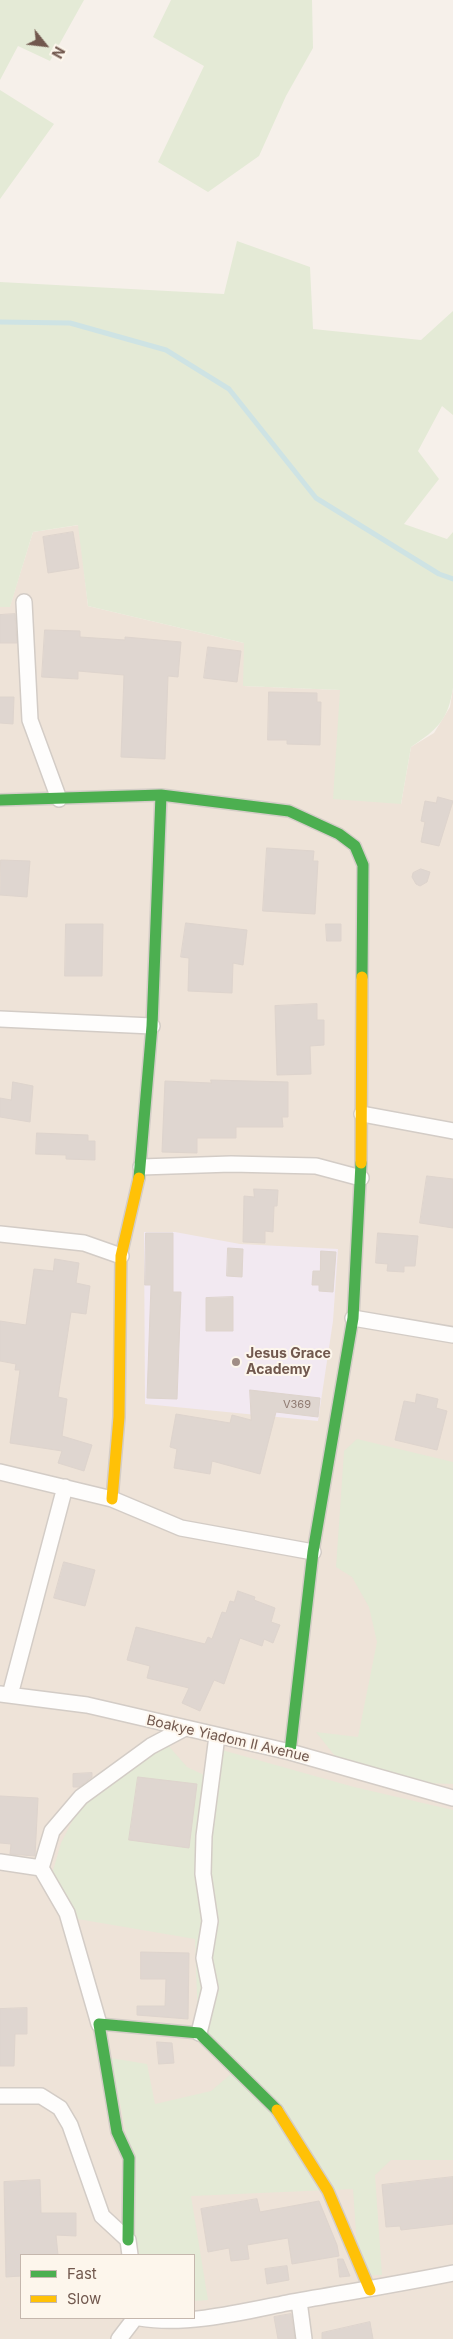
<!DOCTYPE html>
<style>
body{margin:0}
#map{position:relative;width:453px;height:2339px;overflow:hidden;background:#f6f0ea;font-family:Inter,sans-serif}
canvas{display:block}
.legend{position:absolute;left:20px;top:2254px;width:175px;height:65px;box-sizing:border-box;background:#fdf6ec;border:1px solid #c5b7ad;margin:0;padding:6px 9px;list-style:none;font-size:15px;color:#71584e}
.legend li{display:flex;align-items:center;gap:10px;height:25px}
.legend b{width:25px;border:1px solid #c5b7ad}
.north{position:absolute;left:20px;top:20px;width:50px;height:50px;-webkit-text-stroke:4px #fdf6ec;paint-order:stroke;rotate:119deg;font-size:14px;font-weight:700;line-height:20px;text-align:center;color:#71584e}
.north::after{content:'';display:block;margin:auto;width:18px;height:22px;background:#71584e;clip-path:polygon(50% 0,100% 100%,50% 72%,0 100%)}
</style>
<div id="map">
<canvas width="453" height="2339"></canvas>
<ul class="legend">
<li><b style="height:6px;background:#4caf50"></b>Fast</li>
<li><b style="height:6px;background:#ffc107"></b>Slow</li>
</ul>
<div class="north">N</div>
</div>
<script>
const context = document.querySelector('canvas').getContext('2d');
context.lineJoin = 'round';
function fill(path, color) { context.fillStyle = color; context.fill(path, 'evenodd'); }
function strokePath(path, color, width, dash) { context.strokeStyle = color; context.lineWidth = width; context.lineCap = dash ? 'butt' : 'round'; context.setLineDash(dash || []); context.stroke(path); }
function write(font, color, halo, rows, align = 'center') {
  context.font = font + ' Inter,sans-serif'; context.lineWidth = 4; context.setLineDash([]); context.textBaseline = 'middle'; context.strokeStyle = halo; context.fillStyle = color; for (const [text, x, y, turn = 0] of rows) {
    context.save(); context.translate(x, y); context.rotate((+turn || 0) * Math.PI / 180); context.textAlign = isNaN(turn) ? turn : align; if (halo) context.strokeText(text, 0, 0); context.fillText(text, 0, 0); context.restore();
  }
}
const residential = new Path2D(`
 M79,525L88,606L244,643V686L341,690L401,804L411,747L434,733L450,707L453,688V2339H0V607L10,606L33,532ZM21,2255H194V2318H21Z`);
const education = new Path2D(`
 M144,1232H175L240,1244L338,1249L333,1321L318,1421L145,1404Z`);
const green = new Path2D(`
 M0,0H84L50,61L18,46L0,80Z
 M171,0H312L313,48L286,96L259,156L208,192L158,162L204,66L153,37Z
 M0,90L54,124L0,199Z
 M237,241L310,267L313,329L421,340L453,311V415L442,406L418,451L439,479L404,524L447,539L453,532V688C448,720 438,729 411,747L401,804L333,799L340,690L243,686L244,643L88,606L78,525L33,532L10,607H0V282L224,294Z
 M357,1439L453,1462V1784L423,1783L335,1756L316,1732L358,1737L377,1642L369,1607L352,1577L336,1567L344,1451Z
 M167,1744L187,1767L204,1775L222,1750L354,1787L453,1810V2160H391L375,2175L382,2275L359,2276L353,2189L191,2196L208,2300L194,2301V2255H138L134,2226L126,2133L111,2058L147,2064L155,2104L211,2091L238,2068L198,2025L195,1939L60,1916L52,1874L61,1843L80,1806L136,1762Z`);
const stream = new Path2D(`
 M0,322L70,323L166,350L229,389L316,498L439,574L453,579`);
const building = new Path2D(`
 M73,532L79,568L48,573L43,537Z
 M15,614L17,643H0V615Z
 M45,630L80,631V637L125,640V637L181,642L178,677L168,676L165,759L121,757L124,675L78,671V679L42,677Z
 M208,647L241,651L237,682L204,678Z
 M269,692L317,693V702H321L320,745L287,744V740H268Z
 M0,697H14L13,724L0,723Z
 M438,797L453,801L439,846L421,842L425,822L421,821L425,801L436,803Z
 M267,848L314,851L313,861H318L315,914L263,911Z
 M1,860L30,861L27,897L0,895Z
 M421,869L430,872L427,882L420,886L416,884L412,877L413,873Z
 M186,923L247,930L243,965L233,963L232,993L188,991L189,958L181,957Z
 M66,924H103L102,976H65Z
 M326,924H341V941H327Z
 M317,1004V1020H324V1045L310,1046L311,1074L277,1075L275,1006Z
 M211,1080L288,1082V1117H282L283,1127H236V1138H197V1153L162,1152L165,1081L211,1083Z
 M13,1082L33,1086L30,1122L0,1117V1098L11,1100Z
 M37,1133L88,1135V1141H95V1160L66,1159V1155L36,1154Z
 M427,1176L453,1179V1228L420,1223Z
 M254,1189L278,1190L277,1206H274L273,1232L265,1231V1243L243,1242L244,1196L254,1197Z
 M146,1233H173V1292H181L177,1399L147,1398L151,1285H145Z
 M378,1233L418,1236L415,1266H404V1272L387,1271L388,1264L376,1263Z
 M228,1248L243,1249L242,1277L227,1276Z
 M321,1251L336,1252L333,1292L319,1291V1285H312L313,1271H320Z
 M55,1259L79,1263L76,1283L90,1286L86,1314L71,1312L58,1397L67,1399L62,1436L92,1445L84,1471L58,1463L62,1451L10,1443L20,1370H15L16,1364L0,1361V1321L26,1325L34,1269L53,1271Z
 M233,1297V1331H206V1298Z
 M250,1390L320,1398L318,1417L276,1412L260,1474L212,1461L210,1474L174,1468L177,1449L170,1447L176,1414L230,1423L232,1415L251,1420Z
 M417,1394L438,1399L436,1408L447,1411L437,1450L395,1440L404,1401L415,1403Z
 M64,1562L95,1570L85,1606L54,1598Z
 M238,1591L255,1597L254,1600L275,1608L271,1622L280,1625L273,1643L264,1639L262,1646L240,1638L224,1684L214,1680L200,1711L182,1703L189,1688L147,1678L150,1666L127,1660L136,1627L205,1644L208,1637L212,1639L222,1612L226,1613L230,1601L234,1602Z
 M92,1773V1777L79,1787H73V1774Z
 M138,1777L197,1784L189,1848L129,1840Z
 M0,1796L38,1798L35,1856L10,1854L11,1844L0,1843Z
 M141,1952L189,1953L188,2019L137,2015V2006H165L166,1979H141Z
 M27,2008V2034H15L14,2066H0V2009Z
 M157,2042L172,2043L174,2063L159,2064Z
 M453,2177V2224L401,2230L400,2226L386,2227L382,2185Z
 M40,2180L41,2213H76V2236L56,2235L58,2255H21V2276L6,2277L4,2182Z
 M257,2199L260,2212L319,2201L337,2245L339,2256L292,2264L288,2238L247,2245L249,2259L231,2261L229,2248L208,2252L201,2209Z
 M338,2259H343L350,2276L340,2277Z
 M287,2266L289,2280L267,2284L265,2269Z
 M291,2314L295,2339H278L274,2317Z
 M370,2322L373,2339H322V2333Z`);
const street = new Path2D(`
 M24,602L30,720L59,799
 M0,1019L152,1026
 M362,1114L453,1131
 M141,1167L231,1164L316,1166L361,1178
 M0,1234L84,1243L121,1256
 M353,1318L453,1335
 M0,1472L112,1499L181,1528L313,1552
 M0,1694L87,1705L290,1752L453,1798
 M10,1695L65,1487
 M0,1862L41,1868L67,1913L99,2024
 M41,1868L52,1831L81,1797L151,1746L185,1728
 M199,2033L210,1988L204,1958L210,1921L203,1874L204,1836L217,1736
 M0,2096H41L60,2108L70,2125L102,2216L128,2240L130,2255
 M299,2301L304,2339
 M140,2318C186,2326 242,2312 287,2303C343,2293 398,2284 453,2273
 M119,2339L135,2318`);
const fast = new Path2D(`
 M0,800L161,795L289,811L339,834L355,846L363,865L362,977
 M139,1178L152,1026L161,795
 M290,1752L313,1552L353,1318L361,1163
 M128,2240L129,2158L117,2132L99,2024L199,2033L277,2110`);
const slow = new Path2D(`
 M361,1163L362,977
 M112,1499L119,1417L121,1256L139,1178
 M277,2110L328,2191L370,2290`);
const markers = [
 [236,1362,5,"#a08d85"]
];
const numberNames = [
 ["V369",297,1405]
];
const poiNames = [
 ["Jesus Grace",246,1354],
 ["Academy",246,1370]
];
const streetNames = [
 ["Boakye Yiadom II Avenue",228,1739,13]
];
fill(residential, '#eee3d8');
fill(education, '#f2e9f1');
fill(green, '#e4ead6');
strokePath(stream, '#cee3e4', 5);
fill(building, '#dfd6d0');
strokePath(building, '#ded4cd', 1);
strokePath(street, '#d3ccc6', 18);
strokePath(fast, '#d4cdc7', 14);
strokePath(slow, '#d4cdc7', 14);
strokePath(street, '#fefdfc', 15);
strokePath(fast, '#4caf50', 11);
strokePath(slow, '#ffc107', 11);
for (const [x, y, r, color] of markers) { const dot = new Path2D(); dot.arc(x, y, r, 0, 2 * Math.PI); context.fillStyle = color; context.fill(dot); strokePath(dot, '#fdf6ec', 2); }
write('11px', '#8f7a71', null, numberNames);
write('bold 14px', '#71584e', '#fdf6ec', poiNames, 'left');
write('14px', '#71584e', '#fdf6ec', streetNames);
</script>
